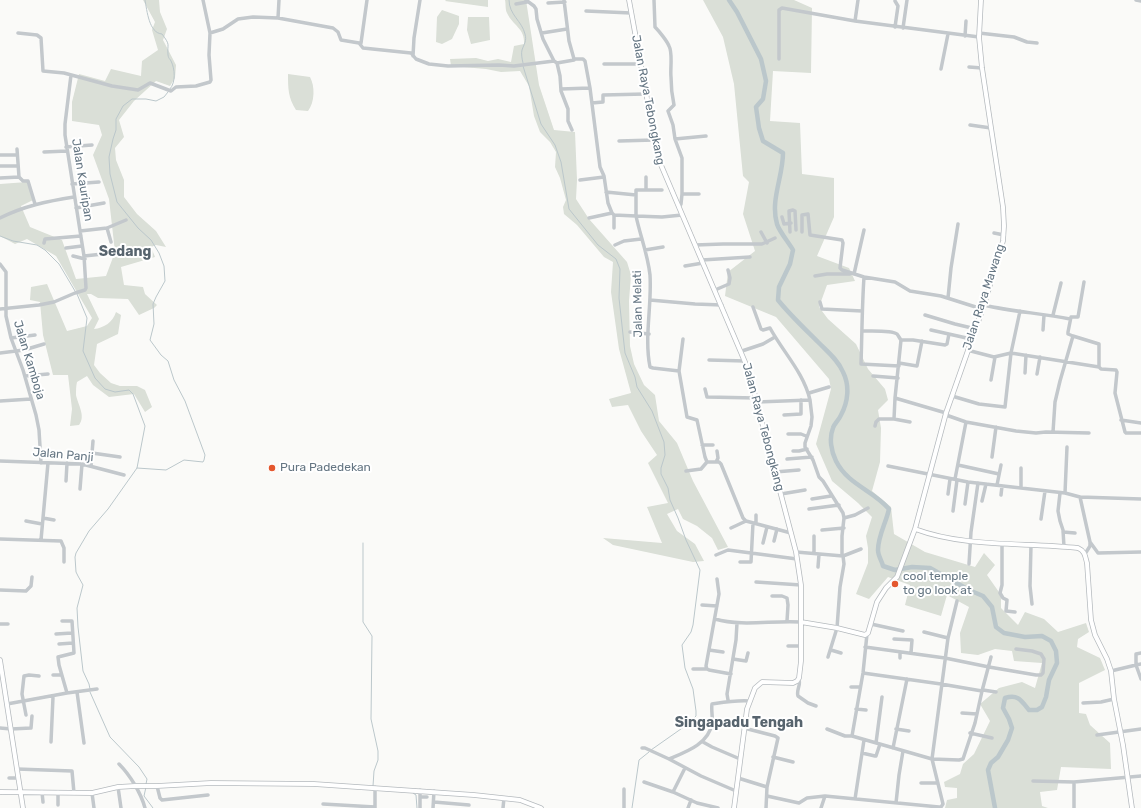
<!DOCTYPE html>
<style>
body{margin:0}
canvas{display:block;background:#fafaf8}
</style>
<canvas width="1141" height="808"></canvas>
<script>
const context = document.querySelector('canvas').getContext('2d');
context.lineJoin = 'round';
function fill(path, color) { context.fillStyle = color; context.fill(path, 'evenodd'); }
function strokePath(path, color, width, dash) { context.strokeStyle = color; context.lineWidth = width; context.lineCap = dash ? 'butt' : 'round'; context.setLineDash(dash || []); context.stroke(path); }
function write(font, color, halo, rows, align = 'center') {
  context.font = font + ' Rubik,sans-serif'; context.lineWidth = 4; context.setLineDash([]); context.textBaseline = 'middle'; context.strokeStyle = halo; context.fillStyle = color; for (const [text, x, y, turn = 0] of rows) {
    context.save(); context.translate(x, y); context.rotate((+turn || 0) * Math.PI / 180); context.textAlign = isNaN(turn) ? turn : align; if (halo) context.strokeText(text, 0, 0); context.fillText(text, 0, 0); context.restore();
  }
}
const green = new Path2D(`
 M143,0H159L160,12L167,29L163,40L176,65L175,78L170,86L156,81L134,101L119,120L124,137L115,148L116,160L124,180V197L137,214L156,231L166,247L156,245L151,247L155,257L121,267L124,285L143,287L145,294L157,305L154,308L139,315L128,299L98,298L91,294H87L99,319L94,329C104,328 113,322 116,312L121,315L118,334L97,344L94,365L100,373L111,383L120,386H137L145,390L152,407L145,412L134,394L109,397L93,385L87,376L77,382C76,386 76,391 76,395C78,405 86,416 79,425L70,426L72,409L68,375H53L43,335L40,302L30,300L31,287L47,284L67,331L87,326L92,318L56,256L27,239L15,244L0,236V184L27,182L33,200L21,206L30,227L62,240L76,279L106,276L115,252L109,199L93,155L102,135L99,125L72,121V102L79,74L105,81L111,69L141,76L142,61L158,50L152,30L155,22Z
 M446,0H488V7L445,1Z
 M505,0H526L539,85L554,130L575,132L577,180L576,199L589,219L627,262L631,275L629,301L630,346L634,364L644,385L655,395L659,421L677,443L693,481L728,547L718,550L712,538L697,526L683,519L678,509L667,514L677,531L695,544L704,561L693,562L613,545L603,538L662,543L647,507L668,503L648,463L657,455L641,431L628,405L612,407L609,399L631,393L619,349L611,292L613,262L604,257L577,225L564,214L563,207L566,200L560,178L555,167L556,152L550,142L540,132L534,116L529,86L520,71L501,72L486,69L451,66L450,59L476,58L488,61L498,59L511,62L514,46L524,44C525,28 513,26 507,13C505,9 506,4 505,0Z
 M703,0H794L812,8L811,73L773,71L770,121L800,123L802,174L834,178V217L817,256L849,268L855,281L827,285L819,307L828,319L856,344L868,369L885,389L888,400L878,410L881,428L880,462L872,491L891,507L894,534L925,552L975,567L984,553L995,565L987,575L1001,595V608L1018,625L1025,612L1044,619L1058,632L1086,623L1089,632L1078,639L1077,647L1100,658L1105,670L1079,683V713L1086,714L1090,725L1110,743L1111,769L1061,767L1057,790L1040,792L1042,806L1048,808H945L947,800L957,798V788L945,787L944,782L960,774L963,764L974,754L990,721L980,704L999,688L1022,682L1035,688L1042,663L1014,661L1012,651L995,649L978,655L961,653L960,633L969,607L947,595L941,616L905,605L910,585L888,577L869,599L856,594L868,563V548L866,536L872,517L858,503L832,481L816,444L831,389L829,379L776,317L725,296L728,272L755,251L743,214L749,182L743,176L734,84L723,37Z
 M442,10L459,16V24L452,39L442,44L436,42L437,17Z
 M468,17H489L490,40L471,44L467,30Z
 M288,74L310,77C315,86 315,102 308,111L296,110C288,98 288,88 288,74Z`);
const stream = new Path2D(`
 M145,0C147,11 149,33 162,34C171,46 167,43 168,55C169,60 169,57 171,61C175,69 176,82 170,89
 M509,0C509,15 522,21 525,34C527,41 524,44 522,50C521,53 522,59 523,63
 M523,66L541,124L555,145L561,162L569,209L598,245L616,259L620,269L619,298L625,353L635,377L637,387L652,411L664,442L665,455L661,468V474L668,488L670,500L678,518L686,540L700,570L693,625L691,632L682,645L685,668L693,689L696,711V716L688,724L651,750
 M0,236L13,241L37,245L45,250L59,264L75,291
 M77,294L87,318L83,351L95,378L105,389L115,392L129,390L133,394L145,426L137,468L108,509L89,531L76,553L75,557L76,572L78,576L83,585L77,608L78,627L83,671L89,684L90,689
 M137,468L166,470L184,460L203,462L204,460L205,455L185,401L174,380L168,361L161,355L150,340L154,324L153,304L156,297L165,281L164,266L159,253L151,240L138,228L117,202L110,174L109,157L113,139L116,130V119L123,106L132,99H146L156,101L164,97L168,92
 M363,543V622L372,636L371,719L378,751V760L374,771L373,786
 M90,692L110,737L139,767L147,779L146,784
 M146,787L144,796L153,808
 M413,793L416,795L417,808
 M632,808L639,760L649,752`);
const river = new Path2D(`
 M729,0L737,12L761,59L766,81L763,99L756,107L759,128L763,141L783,153C783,177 770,200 777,224C779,231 789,243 793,250L790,264L779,287L778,300C790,315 804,328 818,342C827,351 838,360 843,372C850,386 848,402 841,415C839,420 834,424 833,428C829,438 831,451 836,461C848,485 873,490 889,509C886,523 878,536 878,550C878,556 882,561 883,566L895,570L912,567L930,568L969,590L983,596L992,607L996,627L1004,633L1025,637L1042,636L1051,641L1056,651L1057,663L1049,680L1046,697L1042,707L1037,710H1029C1021,700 1018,694 1005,698L1003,708L1009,719L1012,728L1008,740L998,757L991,763L988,770L995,808`);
const minor = new Path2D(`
 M203,0L210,33
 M526,0L534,6L536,9L537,19L543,39L554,61
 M564,0L569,41L574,59H583L585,61L590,88L600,167L604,176L608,203L612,213L614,215L636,216C640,235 648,255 650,275C652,306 644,337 650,367L653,368L679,371L687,417L697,420L705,457L707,462H719L721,464L743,518L746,521L791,533
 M654,0L655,27C659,31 667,41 669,46C673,53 670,69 671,77C671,86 672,96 674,105L668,111L673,125L675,139L682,158V194L681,204L679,208
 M1136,0L1141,1
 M895,1L898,6L895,27
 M548,3L565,2
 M516,4L527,2
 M586,11L631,13
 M278,18L279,0
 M855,21L858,0
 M903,28L907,0
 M18,33L37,35L41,38L43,71L64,73L112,86L138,90L150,83L171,91L176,87L196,86L210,82L211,80L209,55L210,33L223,29L238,19L253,17L278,18L333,28L338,32L341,40L359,43L363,48L411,53L416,59L429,64L448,66L499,65L514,66L554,61L557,63L574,60
 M542,33L567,29
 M979,33L1014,37L1027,42L1037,43
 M965,36L966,21
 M361,43L367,0
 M413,56L414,38L420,0
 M779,59V10L782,8L855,21L979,37
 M557,63L560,76L561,91L568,109V121L572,130
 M604,64H640
 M969,67L982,68
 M941,69L948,34
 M561,89L590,88
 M592,103L603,102V95L645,94
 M970,125L991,128
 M675,139L706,136
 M619,141L654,140
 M66,147L92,145
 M17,149L19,177L23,181H28L35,204
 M44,152L67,151
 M0,155H17
 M0,166H18
 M646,177V190
 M0,178L19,177
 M580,180L604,177
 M72,184L99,182
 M662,190H636V216L662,217L682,215
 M606,192L636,195
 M682,194H699
 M76,208L104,203
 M782,217L784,224L791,223
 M0,218C24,206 48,201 74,197
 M589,218L612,213
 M107,228L111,242
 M614,228V215
 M80,231L107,228L126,220
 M761,232L767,243
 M790,232L789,211L793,210L795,211L796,230
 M802,232V215L808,214L810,235L842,240L843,243L840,268L842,270L864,277L895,282L910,291L941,296L982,309
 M994,233L1004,235
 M44,243L45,239L81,236
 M615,245L624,241L641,239
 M695,245L723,244H762L775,238
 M66,248L82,246
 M645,250L663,247
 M73,256L85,259
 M84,256L103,254
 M702,260L750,257
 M0,264L6,272V316L11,338L23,370L36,415L39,430L41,463
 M685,266L703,263
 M854,274L864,230
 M815,276L827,274H850
 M864,277C862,306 862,335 861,364L899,366
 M715,290L729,284L730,278L728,270
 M948,298L951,268L958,224
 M650,300L695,304L722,305
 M820,302L822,309L862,311
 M984,305C1012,312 1042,313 1070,319
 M753,307L761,329L763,330L770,328C783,352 804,373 810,400
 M0,309L39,305L54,302L75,293L85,290L86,288L84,256L65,135V124L71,75
 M925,315L955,324L976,329
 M1053,315L1061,283
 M931,330L971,339
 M1043,330L1044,315
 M863,331C870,331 892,330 897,334C898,335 900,339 901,340L895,398L946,413
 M630,332L649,334
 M1073,336L1068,334V332L1071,317H1078L1084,282
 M11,338L35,335
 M901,340H913L945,345L947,344L949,334
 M967,350L994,357L1011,353L1020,311
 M742,351L763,344L775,337
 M0,353L24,350L44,344
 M709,360L745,361
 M899,363L917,366L922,341
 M679,371L683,339
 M1025,373L1026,355
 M1037,374L1040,357
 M25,376L48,374
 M873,376L898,378
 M991,380L995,357
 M705,389L707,397L756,398
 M809,393L829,387
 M952,396L979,404L1005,407L1011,353L1099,367L1101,369L1116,370L1117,372L1115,393L1125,432L1126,433H1141
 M0,401L31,399
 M757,402L810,400L812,417L811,426L805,443V447L813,460L819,477L823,481L843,513L844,518L842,536V555
 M784,415L801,414V400
 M946,415L966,422L1016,431L1036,433L1046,432L1089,433
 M894,419L895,398
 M1121,420L1141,423
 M875,426L876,422L879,419H894L910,422
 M1053,432L1055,402L1060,381L1073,336L1099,344V367
 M788,434H801L806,436
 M702,445H713
 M793,451H799L807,449
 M92,453L120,457
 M992,457L996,427
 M787,459L812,457
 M0,461L82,464L124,475
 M716,462L718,458L717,451
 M958,465L999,474
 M91,466L93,441
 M888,466L968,482L1065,493L1080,497L1090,542V546L1085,554
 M686,471L701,469L707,462
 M775,472L799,470
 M955,479L966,422
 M66,481L67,463
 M997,485L1001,465
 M1021,488V468
 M80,489L82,464
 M1060,493L1058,511L1060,521L1063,530L1064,547
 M1065,493L1067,447
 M781,494L805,490
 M948,494L950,479
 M1001,495L1002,486
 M1080,497L1141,499
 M812,499L831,496
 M982,501L986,484
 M965,504L968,482
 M809,509L839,505
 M953,511L957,480
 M43,518L54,520
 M844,518L855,515L868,508
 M1041,519L1045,491
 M26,521L42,524
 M756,523V515
 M731,528L746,521
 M822,530L844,528
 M1063,532L1075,533
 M0,539L61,541L64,548V562
 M41,540L48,463
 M774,541L777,529
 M1090,542L1098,553L1141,552
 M763,543L767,527
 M1002,544V585L1000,593L1003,598L1007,600L1006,611L1015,612
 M1031,545L1030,586L1032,604
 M796,552L843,556L861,549
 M814,553V536
 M716,555L728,550L797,559
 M740,562H751L753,523
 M969,564L971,532L978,483
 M818,567L819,554
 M717,579L719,594L706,666L707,669L709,670L731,674
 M756,582L801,585
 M0,590L26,591L31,586L32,577
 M772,596H782L787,598L788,605L787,621
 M957,601L948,638L932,759L959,760L963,759L975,723L982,691
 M702,605L717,606
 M715,619C743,627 772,620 801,622
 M62,621H72L74,653L58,657L59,665L67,693
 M0,624H8
 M871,624L903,631
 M924,632L948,638
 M56,634L72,633
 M894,639L912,640L911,653
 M59,644L73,643
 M788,646H801
 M865,647L945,658L989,667L1036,675H1041L1043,673L1044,659L1041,654L1032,651L1016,649
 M709,650L723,652
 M831,650L841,653
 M1141,653L1136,654V665L1141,664
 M828,657L837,628L840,587L844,564L843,556
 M900,658V652
 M733,659L746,661L748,653
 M693,669H707
 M1111,671L1136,665L1141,679
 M863,673L941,684L982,691L991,657
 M53,675H61
 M799,680C801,685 796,690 798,696L808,703L816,706
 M851,687H860
 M983,690L996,692
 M77,692L84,743
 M728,700L727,694L736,640L737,623
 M1083,703L1101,702L1114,699
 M7,704L67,693L97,689
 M856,709L866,710
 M962,713L977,714
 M26,715L22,694L24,676L29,675L39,676
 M0,728L11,729L31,728L32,716
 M744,728L775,736L778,738L767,787L766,808
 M896,729L909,731
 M970,733L992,738
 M1097,735L1141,729
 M852,736L863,673L867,634
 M51,742L53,697
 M703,742L712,747L740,759
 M876,743L882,697
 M642,748H645L669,759
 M893,748L907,679
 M862,753L875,756
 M876,756L880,744
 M773,757L793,762
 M119,764C130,775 141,793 145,808
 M17,769L72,771L74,793
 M9,778H18
 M738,778L767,787
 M1033,781L1074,782L1141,776
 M644,782L673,792L697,803L718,808
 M1074,782V808
 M921,783H938
 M157,786L160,798L162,800L208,795
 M118,787L121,808
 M624,789V808
 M736,791L701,776L669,759C686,752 709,744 712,723C713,717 711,710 712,704C725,702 736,700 750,701
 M42,792L43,802
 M673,792L685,768
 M92,793L94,808
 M767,796L799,803L807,798L825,796
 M420,797H427
 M855,799L864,740
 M434,802L469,805
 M896,803L899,775L903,751
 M323,804L375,807
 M58,805V792
 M375,808V787
 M420,808V790
 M433,808L434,791
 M503,808L504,798
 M688,808L691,800
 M821,808L825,796L939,807H941L943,804L932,759L852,736H845L827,729`);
const major = new Path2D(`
 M629,0L658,158L748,369L796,552L801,585V661L799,678L797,681L793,683L762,682L755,688L747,709L734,808
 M915,529C966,548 1025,542 1078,548C1085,551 1085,556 1087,563L1091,620L1095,635L1107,659L1111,671L1114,699L1123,745L1132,808
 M801,622L837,628L865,635L868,633L877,602L886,588L897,577L915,529L946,413L984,305L1000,251L1003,241L1004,226L1003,207L982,68L979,37L981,0
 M0,660L23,808
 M0,792L92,793L118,787L135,786H157L211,783L314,784L474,795L520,800L541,808`);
const markers = [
 [272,468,4,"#e4572e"],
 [895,584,4,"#e4572e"]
];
const streetNames = [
 ["Jalan Raya Tebongkang",648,100,79],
 ["Jalan Kauripan",82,180,81],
 ["Jalan Raya Mawang",984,297,-72],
 ["Jalan Melati",638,304,-91],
 ["Jalan Kamboja",29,360,73],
 ["Jalan Raya Tebongkang",763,427,75],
 ["Jalan Panji",63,455,5]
];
const poiNames = [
 ["Pura Padedekan",280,468],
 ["cool temple",903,577],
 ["to go look at",903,591]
];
const quarterNames = [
 ["Sedang",125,252],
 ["Singapadu Tengah",739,723]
];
fill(green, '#dadfd7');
strokePath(stream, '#bbc7cb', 1);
strokePath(river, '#bbc7cb', 4.5);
strokePath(major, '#b5babe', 5.5);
strokePath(minor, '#c3c8cc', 3.5);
strokePath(major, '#fff', 4);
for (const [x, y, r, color] of markers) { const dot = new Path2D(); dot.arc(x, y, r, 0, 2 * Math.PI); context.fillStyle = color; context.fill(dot); strokePath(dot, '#fff', 1.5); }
write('12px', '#657683', '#fff', streetNames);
write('12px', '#657683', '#fff', poiNames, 'left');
write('bold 14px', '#57646e', '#fff', quarterNames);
</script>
